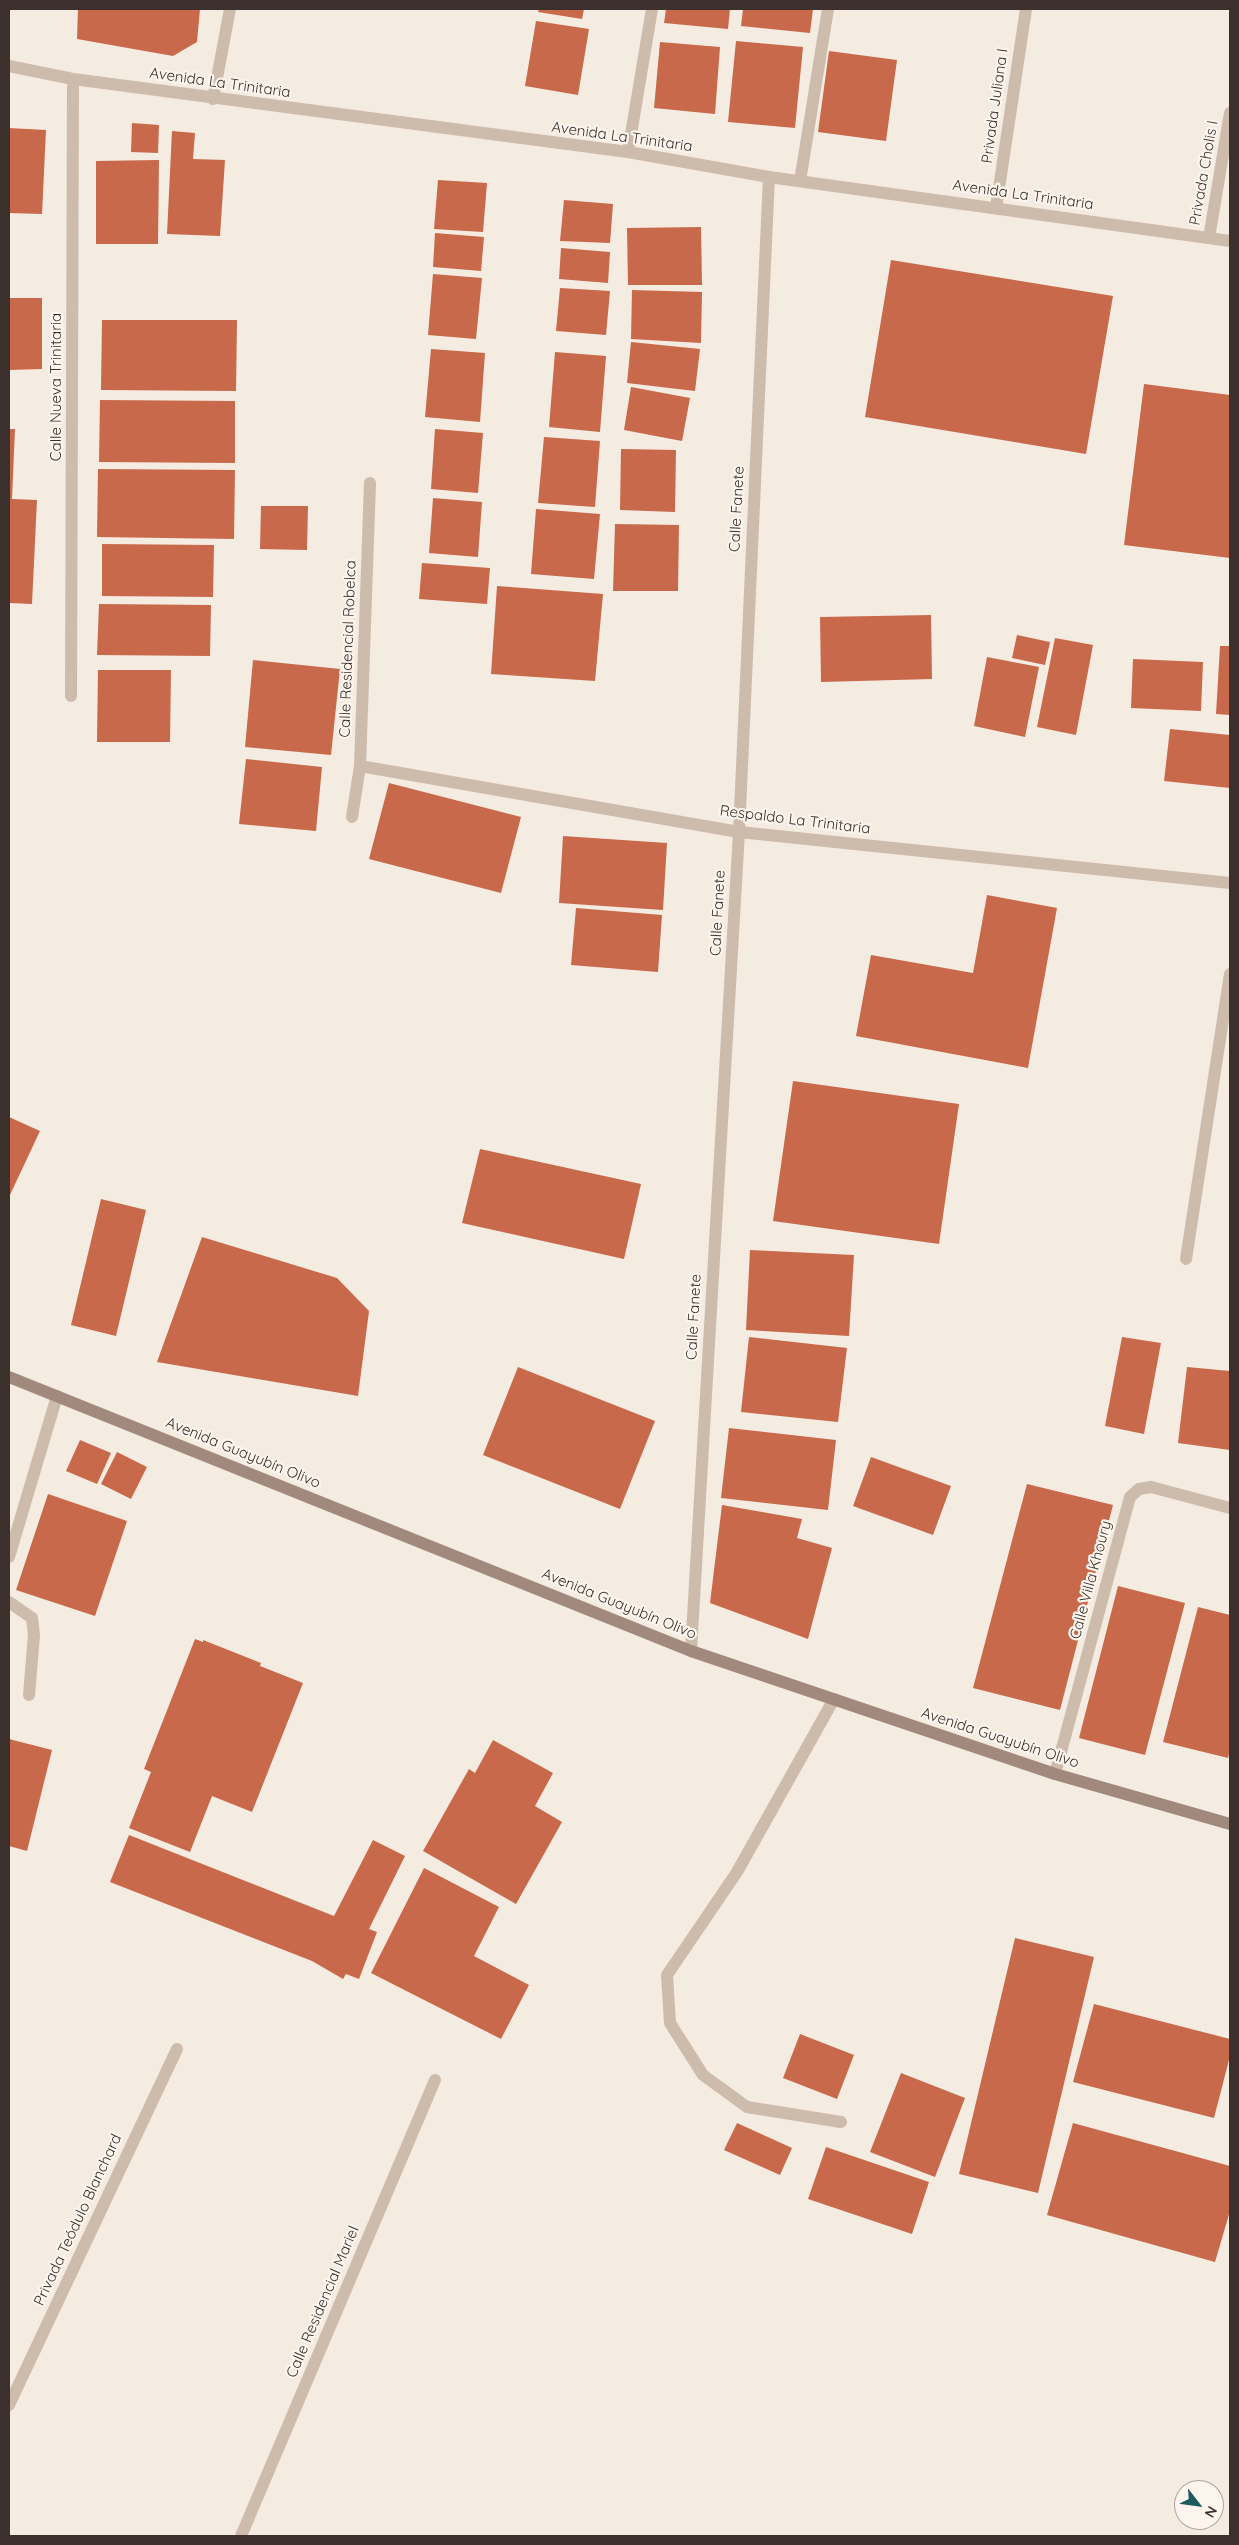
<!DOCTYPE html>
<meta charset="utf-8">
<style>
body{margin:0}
#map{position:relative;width:1239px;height:2545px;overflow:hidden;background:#f4ebe1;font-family:Quicksand,sans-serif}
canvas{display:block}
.frame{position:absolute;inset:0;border:10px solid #3b302b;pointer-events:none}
.north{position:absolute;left:1174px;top:2480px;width:50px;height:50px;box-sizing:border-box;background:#fbf5ee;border:1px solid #aea6a0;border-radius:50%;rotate:120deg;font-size:14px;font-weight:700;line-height:20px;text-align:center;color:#3b302b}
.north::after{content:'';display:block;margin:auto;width:18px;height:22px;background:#1f5a5e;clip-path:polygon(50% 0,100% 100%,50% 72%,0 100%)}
</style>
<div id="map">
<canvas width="1239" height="2545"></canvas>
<div class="frame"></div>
<div class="north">N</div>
</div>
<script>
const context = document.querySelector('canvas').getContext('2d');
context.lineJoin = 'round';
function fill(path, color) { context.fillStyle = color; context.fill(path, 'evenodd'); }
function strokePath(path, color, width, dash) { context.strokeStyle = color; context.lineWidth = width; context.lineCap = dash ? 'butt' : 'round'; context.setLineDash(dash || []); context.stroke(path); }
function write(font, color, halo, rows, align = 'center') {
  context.font = font + ' Quicksand,sans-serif'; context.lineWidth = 4.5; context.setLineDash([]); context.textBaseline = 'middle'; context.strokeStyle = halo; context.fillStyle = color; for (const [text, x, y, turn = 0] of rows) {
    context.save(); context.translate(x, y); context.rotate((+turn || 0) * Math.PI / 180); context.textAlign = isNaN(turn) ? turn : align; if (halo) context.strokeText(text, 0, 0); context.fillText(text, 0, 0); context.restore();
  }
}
const building = new Path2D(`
 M78,9H200L197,42L173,56L77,39Z
 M539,9H584L582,19L538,12Z
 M666,9H730L728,29L664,23Z
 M743,9H813L810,33L741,26Z
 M536,21L589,29L578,95L525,86Z
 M736,41L803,47L795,128L728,122Z
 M660,42L720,47L715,114L654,108Z
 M829,51L897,60L886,141L818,132Z
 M132,123L159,125L158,153L131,152Z
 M9,128L46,130L42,214L9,213Z
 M172,131L195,133L193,159L225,160L220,236L167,234Z
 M159,160L158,244H96V161Z
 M438,180L487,183L483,232L434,229Z
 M564,200L613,204L610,243L560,241Z
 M701,227L702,285H628L627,228Z
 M435,233L484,237L481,271L433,267Z
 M561,248L610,252L608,283L559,279Z
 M891,260L1113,296L1086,454L865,417Z
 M433,274L482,278L476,339L428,335Z
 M560,288L610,291L606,335L556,331Z
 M632,290L702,292L701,343L631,339Z
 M9,298H42V369L9,370Z
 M102,320H237L236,391L101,390Z
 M631,342L700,349L695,391L627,383Z
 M431,349L485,353L480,422L425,417Z
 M555,352L606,356L600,432L549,427Z
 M1144,384L1230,395V558L1124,545Z
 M631,387L690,398L682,441L624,430Z
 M100,400L235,401V463L99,462Z
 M9,429H15L12,499L37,500L32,604L9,603Z
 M435,429L483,433L478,493L431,489Z
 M544,437L600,441L595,507L538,503Z
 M621,449L676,450L675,512L620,510Z
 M98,469L235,470L234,539L97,537Z
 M433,498L482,502L478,557L429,553Z
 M261,506H308L307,550L260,549Z
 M536,509L600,514L594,579L531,574Z
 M615,524L679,525L678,591H613Z
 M102,544L214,545L213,597L102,596Z
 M422,563L490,568L487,604L419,599Z
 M497,586L603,594L595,681L491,674Z
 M99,604L211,605L210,656L97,655Z
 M931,615L932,679L821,682L820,617Z
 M1017,635L1050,642L1045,665L1012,658Z
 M1055,638L1093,645L1076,735L1037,727Z
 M1220,646H1230V715L1216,714Z
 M987,657L1039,667L1025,737L974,726Z
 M1133,659L1203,662L1201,711L1131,708Z
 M253,660L340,669L331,755L245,747Z
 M98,670H171L170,742H97Z
 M1170,729L1230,735V788L1164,781Z
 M246,759L322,767L316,831L239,824Z
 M389,783L521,817L501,893L369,859Z
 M563,836L667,843L663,910L559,903Z
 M987,895L1057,908L1028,1068L856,1036L871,955L973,973Z
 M576,908L662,915L658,972L571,965Z
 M793,1081L959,1104L939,1244L773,1221Z
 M9,1117L40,1131L9,1197Z
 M480,1149L641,1184L624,1259L462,1223Z
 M101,1199L146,1210L116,1336L71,1325Z
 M202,1237L337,1278L369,1311L358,1396L157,1362Z
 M750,1250L854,1255L849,1336L746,1330Z
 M749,1337L847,1348L838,1422L741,1412Z
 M1122,1337L1161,1343L1144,1434L1105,1426Z
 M518,1367L655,1421L620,1509L483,1455Z
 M1187,1367L1230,1371V1450L1178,1443Z
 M729,1428L836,1440L828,1510L721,1498Z
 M80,1440L111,1453L97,1484L66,1471Z
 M117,1452L147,1467L131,1499L101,1484Z
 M871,1457L951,1486L933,1535L853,1506Z
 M1027,1484L1113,1505L1060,1710L973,1688Z
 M48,1494L127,1521L95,1616L16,1590Z
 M722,1505L802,1519L797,1538L832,1548L808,1639L710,1603Z
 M1118,1586L1185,1603L1145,1755L1079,1738Z
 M1198,1607L1230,1615V1750L1228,1758L1163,1742Z
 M195,1639L203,1642V1640L261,1663L260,1666L303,1683L252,1812L212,1796L190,1852L129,1828L151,1772L144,1769Z
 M9,1739L52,1750L27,1851L9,1846Z
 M493,1740L553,1773L535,1806L562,1822L516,1904L423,1851L469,1769L475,1773Z
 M129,1835L334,1916L373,1840L405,1856L369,1929L377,1932L359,1979L346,1974L343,1979L312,1961L110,1882Z
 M424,1868L499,1907L474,1956L529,1985L501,2039L371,1973Z
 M1015,1938L1094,1957L1038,2193L959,2174Z
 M1094,2004L1230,2039V2056L1214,2118L1073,2082Z
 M800,2034L854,2055L837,2099L783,2078Z
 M901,2073L965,2098L935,2177L870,2152Z
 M737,2123L792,2148L780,2175L724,2150Z
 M1073,2123L1230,2166V2211L1215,2262L1047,2215Z
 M826,2147L929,2182L912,2234L808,2199Z`);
const service = new Path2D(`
 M628,152L652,9
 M800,181L828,9
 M996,208L1026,9
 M1209,238L1230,113
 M834,1699L737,1872L667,1975L670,2023L703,2075L747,2107L841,2122
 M9,2405L177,2049`);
const minor = new Path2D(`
 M9,66L73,79L628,152L769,177L1230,241
 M213,99L230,9
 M71,696L73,79
 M360,766L739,832L1230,883
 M352,817L360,766L370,483
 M1186,1259L1230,974
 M9,1557L57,1396
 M9,1602L32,1618L34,1635L29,1695
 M691,1651L739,832L769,177
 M1055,1774L1130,1497L1139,1489L1151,1487L1230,1508
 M241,2536L435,2080`);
const secondary = new Path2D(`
 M9,1377L691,1651L1055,1774L1230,1824`);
const streetNames = [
 ["Avenida La Trinitaria",220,83,8],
 ["Privada Juliana I",995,106,-82],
 ["Avenida La Trinitaria",622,137,8],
 ["Privada Cholis I",1204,173,-80],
 ["Avenida La Trinitaria",1023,195,8],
 ["Calle Nueva Trinitaria",56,387,-90],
 ["Calle Fanete",737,509,-87],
 ["Calle Residencial Robelca",348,649,-88],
 ["Respaldo La Trinitaria",795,820,7],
 ["Calle Fanete",718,913,-87],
 ["Calle Fanete",694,1317,-87],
 ["Avenida Guayubín Olivo",243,1453,22],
 ["Calle Villa Khoury",1091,1580,-75],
 ["Avenida Guayubín Olivo",619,1604,22],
 ["Avenida Guayubín Olivo",1000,1738,18],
 ["Privada Teódulo Blanchard",78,2220,-65],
 ["Calle Residencial Mariel",323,2302,-67]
];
fill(building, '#c8694b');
strokePath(service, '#cdbbac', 12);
strokePath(minor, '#cdbbac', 12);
strokePath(secondary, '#a18a7d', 12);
write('15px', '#3b302b', '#fbf5ee', streetNames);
</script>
